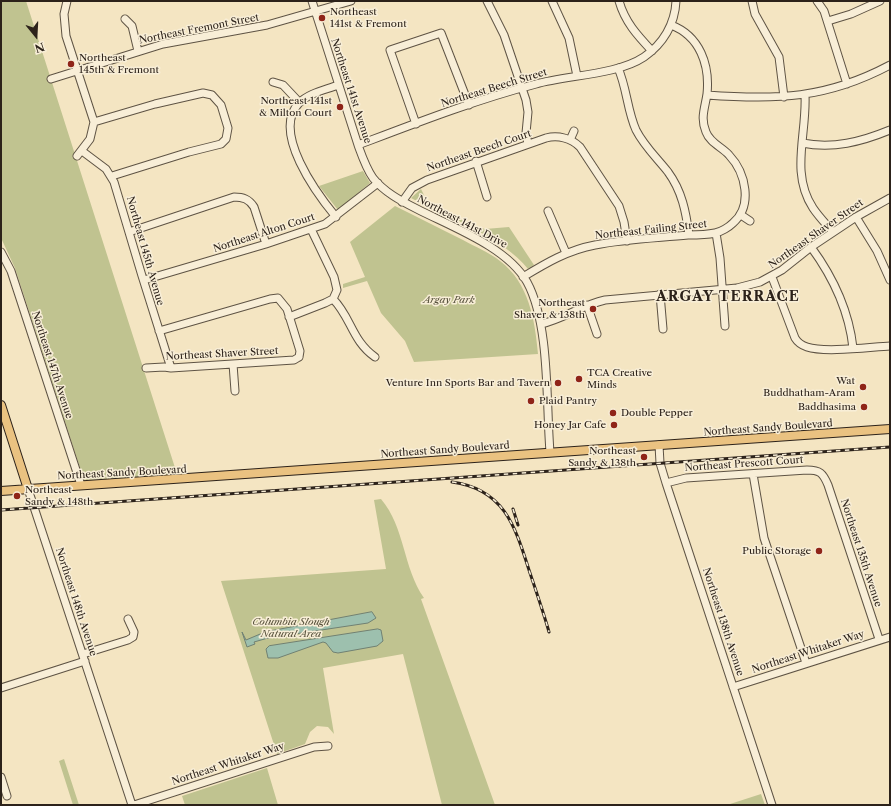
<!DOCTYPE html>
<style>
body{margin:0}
#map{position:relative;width:891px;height:806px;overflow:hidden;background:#f4e5c2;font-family:"Libre Caslon Text",serif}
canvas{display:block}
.frame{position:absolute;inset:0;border:2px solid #2c221a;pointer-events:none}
.north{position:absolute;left:16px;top:16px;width:40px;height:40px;-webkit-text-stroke:3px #f8eed7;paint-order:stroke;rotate:162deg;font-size:11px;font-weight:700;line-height:16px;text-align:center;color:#2c221a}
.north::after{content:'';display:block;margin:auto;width:14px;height:18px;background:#2c221a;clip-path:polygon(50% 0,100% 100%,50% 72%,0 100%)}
</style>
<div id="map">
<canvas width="891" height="806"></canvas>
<div class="frame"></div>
<div class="north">N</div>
</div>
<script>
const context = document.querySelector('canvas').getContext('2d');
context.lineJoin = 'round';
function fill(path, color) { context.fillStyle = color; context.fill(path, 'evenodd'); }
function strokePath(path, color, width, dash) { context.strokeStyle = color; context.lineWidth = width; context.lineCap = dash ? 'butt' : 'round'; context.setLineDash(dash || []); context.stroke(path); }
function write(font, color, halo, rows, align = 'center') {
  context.font = font + ' "Libre Caslon Text",serif'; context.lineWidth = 3; context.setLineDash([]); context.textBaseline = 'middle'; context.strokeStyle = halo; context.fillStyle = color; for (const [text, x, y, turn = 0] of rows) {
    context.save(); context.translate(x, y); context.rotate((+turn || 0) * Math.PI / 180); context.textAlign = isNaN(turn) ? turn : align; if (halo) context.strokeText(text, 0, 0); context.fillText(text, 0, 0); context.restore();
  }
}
const green = new Path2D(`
 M1,1H26L177,474L84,480L15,268L1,238Z
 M363,171L370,183L338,210L319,186Z
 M421,189L428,203L474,226L485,229L509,227L534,265L528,269C504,238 446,216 411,198Z
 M395,206C418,217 440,229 463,240C475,247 489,252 500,261C529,283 535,320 538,354L414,362L405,341L381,313L367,281L343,288V284L365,277L350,242Z
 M381,499C405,527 403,568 424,598L421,599L495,805H442L403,654L323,668L334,734L328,727L317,726L310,732L305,744L277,754L221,581L386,569L374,500Z
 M64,759L79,805H73L59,761Z
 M267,768L278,805H185L182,796Z
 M761,794L765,805H727Z`);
const water = new Path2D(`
 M372,612L376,618L368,623L268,638L254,642L255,644L247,647L242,632L246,640L265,632Z
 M378,629L381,630L383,641L377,646L338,653L333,652L326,643L323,642L278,658H268L266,649L269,646Z`);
const minor = new Path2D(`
 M67,1L64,14L66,36L94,122L90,139L77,156
 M312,1L358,145C362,156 366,168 373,178C384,192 401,201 417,209C452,227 507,247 527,282C550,324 546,403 550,452
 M487,1L504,35L526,100L528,112L526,133L528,144
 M552,1L569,38L577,76
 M619,1C625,22 637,35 652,51
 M752,1L755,14L779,57L784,97
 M817,1L824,11L847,84
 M125,19L132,26L138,51
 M828,21L851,14L880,1
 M618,68C627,88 627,110 636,130C644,146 657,158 668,172C682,191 686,212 689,235
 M51,79L163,44L267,25L351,1
 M273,82L283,85L299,102
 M707,95C777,100 826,99 890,65
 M805,95C807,134 790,173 813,208C819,217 826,224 833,232
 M94,122L155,104L203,93L212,95L221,105L228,128L226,139L221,144L189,152L112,176
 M416,124L390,50L441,33L469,105
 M570,140L574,131
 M802,143C833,149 861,142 890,130
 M358,145C416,123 475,100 536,84C568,75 617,75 644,57C663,44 675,24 676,1
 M82,151L106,169L114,182C132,244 151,306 171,368
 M476,161L487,197
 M402,202L412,188L427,180L546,138C558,135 571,138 580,147L619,206L624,222L627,241
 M548,211L566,253
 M741,215L750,221
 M336,217C317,194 271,132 299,103C309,93 325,90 338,85
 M856,217L877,251L890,280
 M129,232L234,197C243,197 249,199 254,207L266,244
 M716,233L720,258L725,326
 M811,247C833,277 849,311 853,348
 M1,252L11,271L81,485
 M523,277C546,263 568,250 595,245C625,239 657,238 688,235C697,235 706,235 715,233C721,232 729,227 733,223C753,206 746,173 729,155C722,147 710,143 706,132C700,118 705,108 707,94C710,65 700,36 671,25
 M772,277L795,338C798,343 801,345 807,347C825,353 870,347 890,346
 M144,280L266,244L325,224L378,183
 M660,294L663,329
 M333,299C351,317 352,341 375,357
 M587,305L597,334
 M289,317L325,303L333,299L337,290L334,277L311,229
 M541,324C563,319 582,305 605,300L737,288L760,282L782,270L811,247L856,217L890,198
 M159,331L270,299L278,298L287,309L300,351L299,357
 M233,364L235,391
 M146,368L164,367L171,368L294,360L299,357
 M659,445L660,463L666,483L772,805
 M753,474L764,538L806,663
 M666,483L686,478L807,470C820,470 823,473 828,485L879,639
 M28,489L132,805
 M83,654L128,640L133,637L134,632L128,619
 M733,687L890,637
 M1,688L85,661
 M1,777L7,796
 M134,805L314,747L328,746`);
const major = new Path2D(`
 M1,405L28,489
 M1,491L890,429`);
const rail = new Path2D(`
 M452,482C504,489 515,526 529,570C536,591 543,611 549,632
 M513,509L518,525
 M1,510L890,447`);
const markers = [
 [322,18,4,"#8f2418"],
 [71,64,4,"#8f2418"],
 [340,107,4,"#8f2418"],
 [593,309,4,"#8f2418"],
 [579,379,4,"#8f2418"],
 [558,383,4,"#8f2418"],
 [863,387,4,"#8f2418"],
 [531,401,4,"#8f2418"],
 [864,407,4,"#8f2418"],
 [613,413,4,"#8f2418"],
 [614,425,4,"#8f2418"],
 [644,457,4,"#8f2418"],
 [17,496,4,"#8f2418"],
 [819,551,4,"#8f2418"]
];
const poiNames = [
 ["Northeast",330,12,"left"],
 ["141st & Fremont",330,24,"left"],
 ["Northeast",79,58,"left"],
 ["145th & Fremont",79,70,"left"],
 ["Northeast 141st",332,101],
 ["& Milton Court",332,113],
 ["Northeast",585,303],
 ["Shaver & 138th",585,315],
 ["TCA Creative",587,373,"left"],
 ["Minds",587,385,"left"],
 ["Wat",855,381],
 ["Buddhatham-Aram",855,393],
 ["Venture Inn Sports Bar and Tavern",550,383],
 ["Plaid Pantry",539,401,"left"],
 ["Baddhasima",856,407],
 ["Double Pepper",621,413,"left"],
 ["Honey Jar Cafe",606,425],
 ["Northeast",636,451],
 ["Sandy & 138th",636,463],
 ["Northeast",25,490,"left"],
 ["Sandy & 148th",25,502,"left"],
 ["Public Storage",811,551]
];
const streetNames = [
 ["Northeast Fremont Street",199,29,-11],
 ["Northeast Beech Street",494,88,-17],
 ["Northeast 141st Avenue",351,91,72],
 ["Northeast Beech Court",479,151,-19],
 ["Northeast 141st Drive",462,222,28],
 ["Northeast Failing Street",651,230,-6],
 ["Northeast Alton Court",264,233,-18],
 ["Northeast Shaver Street",816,234,-35],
 ["Northeast 145th Avenue",145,251,74],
 ["Northeast Shaver Street",222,354,-3],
 ["Northeast 147th Avenue",52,365,72],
 ["Northeast Sandy Boulevard",768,428,-4],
 ["Northeast Sandy Boulevard",445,450,-4],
 ["Northeast Prescott Court",744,464,-4],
 ["Northeast Sandy Boulevard",122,473,-3],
 ["Northeast 135th Avenue",861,553,72],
 ["Northeast 148th Avenue",76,602,72],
 ["Northeast 138th Avenue",723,622,72],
 ["Northeast Whitaker Way",808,652,-18],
 ["Northeast Whitaker Way",228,764,-18]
];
const parkNames = [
 ["Argay Park",449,300],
 ["Columbia Slough",291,622],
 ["Natural Area",291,634]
];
const districtNames = [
 ["ARGAY TERRACE",728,297]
];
fill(green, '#c0c390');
fill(water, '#9dc0ae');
strokePath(water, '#708173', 1);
strokePath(minor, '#5e5344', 9);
strokePath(major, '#2c221a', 10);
strokePath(minor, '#f8eed7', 7);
strokePath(major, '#eac281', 8);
strokePath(rail, '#2c221a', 3);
strokePath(rail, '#f8eed7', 1.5, [4.5]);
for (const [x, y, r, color] of markers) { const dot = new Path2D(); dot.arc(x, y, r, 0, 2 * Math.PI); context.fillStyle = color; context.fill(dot); strokePath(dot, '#f8eed7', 1.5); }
write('10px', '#2c221a', '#f8eed7', poiNames, 'right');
write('10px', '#2c221a', '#f8eed7', streetNames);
write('italic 10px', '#58523d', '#f8eed7', parkNames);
context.letterSpacing = '1px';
write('bold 14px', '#2c221a', '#f8eed7', districtNames);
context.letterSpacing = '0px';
</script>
